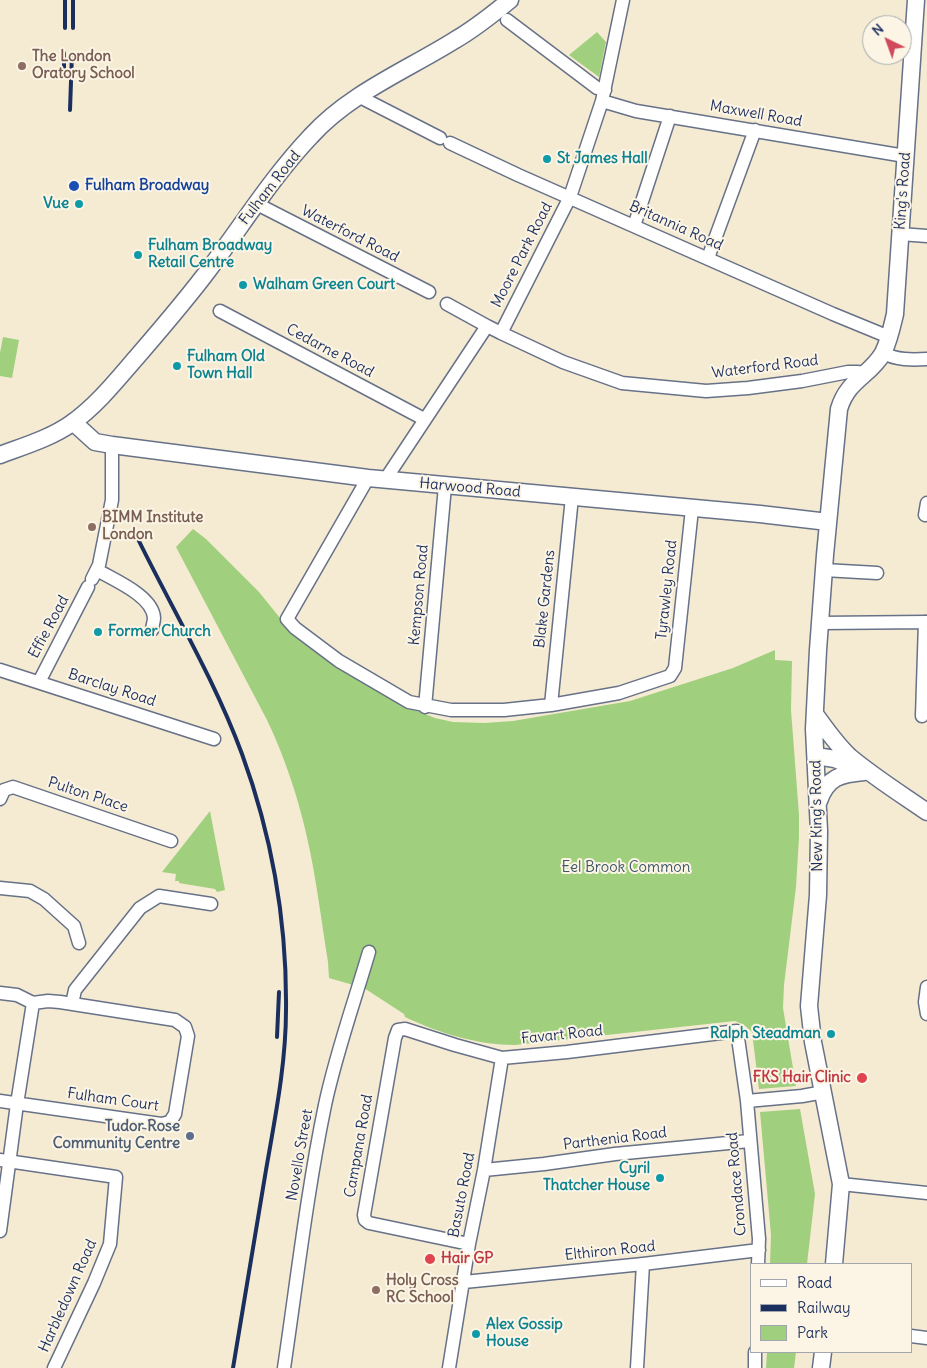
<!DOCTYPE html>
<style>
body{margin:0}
#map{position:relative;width:927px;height:1368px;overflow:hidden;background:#f5ebd3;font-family:Delius,sans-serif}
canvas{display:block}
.legend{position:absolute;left:750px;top:1263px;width:162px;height:90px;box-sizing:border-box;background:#fcf5e5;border:1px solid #a2a6af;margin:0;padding:6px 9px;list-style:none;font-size:15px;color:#1b2f5e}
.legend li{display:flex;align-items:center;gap:10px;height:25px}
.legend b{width:25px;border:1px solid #a2a6af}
.north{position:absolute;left:862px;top:15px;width:50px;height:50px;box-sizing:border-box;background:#fcf5e5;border:1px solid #a2a6af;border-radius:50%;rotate:318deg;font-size:14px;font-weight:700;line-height:20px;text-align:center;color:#1b2f5e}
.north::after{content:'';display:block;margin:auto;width:18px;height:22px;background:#d1495b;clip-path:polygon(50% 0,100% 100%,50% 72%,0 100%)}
</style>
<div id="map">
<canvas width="927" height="1368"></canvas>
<ul class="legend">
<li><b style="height:6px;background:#fff"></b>Road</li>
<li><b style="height:6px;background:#1b2f5e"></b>Railway</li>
<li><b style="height:14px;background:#a0cf7e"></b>Park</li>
</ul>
<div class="north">N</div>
</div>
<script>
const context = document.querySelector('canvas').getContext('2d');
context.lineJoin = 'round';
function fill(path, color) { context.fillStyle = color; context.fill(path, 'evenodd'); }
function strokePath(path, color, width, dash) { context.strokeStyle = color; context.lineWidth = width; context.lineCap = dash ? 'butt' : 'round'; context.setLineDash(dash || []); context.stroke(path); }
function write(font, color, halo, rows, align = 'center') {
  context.font = font + ' Delius,sans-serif'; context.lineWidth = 4; context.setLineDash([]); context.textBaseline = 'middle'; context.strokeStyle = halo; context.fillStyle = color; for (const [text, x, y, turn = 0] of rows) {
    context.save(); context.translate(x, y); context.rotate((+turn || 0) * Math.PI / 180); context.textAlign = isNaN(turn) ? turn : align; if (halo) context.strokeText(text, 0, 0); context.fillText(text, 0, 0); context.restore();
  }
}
const green = new Path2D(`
 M597,32L606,42L599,77L569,55Z
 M3,337L19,340L12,378L0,376V353Z
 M193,529L206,539L259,592L293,634L309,647L355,678L406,706L435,718L453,722L484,723L513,721L630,701L733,668L775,650V660L792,661L791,710L799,815V837L796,887L784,985L783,1008L796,1086L759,1089L752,1032L744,1025L735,1021L515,1045C477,1045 439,1033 405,1017L404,1014L364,988L329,978L328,962C321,919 316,875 306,833C297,794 284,756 267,720L176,547Z
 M210,811L225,890L217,892L215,889L179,883V881H175L176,874L162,872Z
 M800,1109L815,1194L807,1264H770L771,1235L760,1112Z
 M767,1352H796L794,1368H766Z`);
const minor = new Path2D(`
 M507,20L597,88L605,90
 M360,97L440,138
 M602,101L636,111L905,156
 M450,143L518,175L833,314L889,337
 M257,204L429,292
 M634,226L670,116
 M900,234L927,236
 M708,258L755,130
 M447,304L487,326
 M220,311L424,419
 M501,333L563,362L622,383L706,391L748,388L802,381L848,372H857L864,373
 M883,353C897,360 911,360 927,359
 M368,478L287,619L295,628L339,661L409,702L451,710H504L551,705L619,693L670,676L675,668L692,509
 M385,480L487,326L501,333L570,197L602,101L623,0
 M925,515L927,503
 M97,570C114,580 153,596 154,618C154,622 152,627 152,630
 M824,570L877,573
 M92,579L99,565L112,500V445
 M820,623L927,622
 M0,670L214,739
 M39,682L88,587
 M551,705L572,497
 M425,707L445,486
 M922,716L925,622
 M0,799L4,790L13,787L171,841
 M0,888L30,891L44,899L74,926L79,943
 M927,987L925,1002L927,1014
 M0,993L17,995L33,1003L17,1104L0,1231
 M72,1004L75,990L140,908L159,896L211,904
 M0,1101L161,1124L170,1122L175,1114L188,1036L185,1027L175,1020L60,1002L48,1001L33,1003
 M747,1101L802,1096L824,1092
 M0,1160L116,1177L110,1244L94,1283L54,1368
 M484,1170L544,1164L615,1154L749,1141
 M841,1184L927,1193
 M469,1244L369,1223L365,1220L364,1215L395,1038L398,1030L405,1029L455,1045L502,1058L567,1052L737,1031L747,1101L759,1239L758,1264
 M464,1282L643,1264L759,1250
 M911,1336L927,1338
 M284,1368C297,1280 307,1192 325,1105C336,1053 354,1003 369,952
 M449,1368L469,1244L484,1170L502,1058
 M637,1368L643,1264
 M755,1368V1352`);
const major = new Path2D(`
 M73,422L95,442L112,445L368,478L760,514L828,522
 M0,455C24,446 51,438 72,423C97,405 116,381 136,358C161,329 187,299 210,268C243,224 273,176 311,136C350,93 407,70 455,40C474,29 493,14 510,0
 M815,714C826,729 836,744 850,757C874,777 901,794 927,812
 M816,756L835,759L859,769
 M819,801C827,777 841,774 864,772
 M834,1264L841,1184L813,1042L809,1006L818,895L819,831L814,729L818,650L825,555L839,409C848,379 870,376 883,353C889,341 892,327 895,314L916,0
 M821,1368L823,1352`);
const rail = new Path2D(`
 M65,28V0
 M73,28V0
 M64,75V53
 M70,110L72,53
 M136,535C171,607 214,678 242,754C272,836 287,923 286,1010C286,1064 275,1118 266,1170C255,1236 244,1302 233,1368
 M277,1037L279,992`);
const markers = [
 [22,66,5,"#8d6e63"],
 [547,159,5,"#0f9aa8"],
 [74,186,6,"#1a4fb4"],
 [79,204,5,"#0f9aa8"],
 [138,255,5,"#0f9aa8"],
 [243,285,5,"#0f9aa8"],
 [177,366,5,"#0f9aa8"],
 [92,527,5,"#8d6e63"],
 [98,632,5,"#0f9aa8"],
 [831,1034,5,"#0f9aa8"],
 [862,1078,6,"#e0444e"],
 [190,1136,5,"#5c6f8a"],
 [660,1178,5,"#0f9aa8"],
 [430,1259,6,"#e0444e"],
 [376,1290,5,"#8d6e63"],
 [476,1334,5,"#0f9aa8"]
];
const educationNames = [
 ["The London",32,57],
 ["Oratory School",32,74],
 ["BIMM Institute",102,518],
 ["London",102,535],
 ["Holy Cross",386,1281],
 ["RC School",386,1298]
];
const streetNames = [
 ["Maxwell Road",756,114,10],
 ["Fulham Road",270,188,-52],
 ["King's Road",903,191,-86],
 ["Britannia Road",676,226,24],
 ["Waterford Road",350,234,27],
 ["Moore Park Road",522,255,-63],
 ["Cedarne Road",330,351,28],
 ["Waterford Road",765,367,-7],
 ["Harwood Road",470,488,5],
 ["Tyrawley Road",667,590,-84],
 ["Kempson Road",419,595,-85],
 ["Blake Gardens",545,599,-84],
 ["Effie Road",49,627,-62],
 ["Barclay Road",112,688,18],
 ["Pulton Place",88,795,18],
 ["New King's Road",817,816,-91],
 ["Favart Road",562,1035,-6],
 ["Fulham Court",113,1100,8],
 ["Parthenia Road",615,1139,-7],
 ["Campana Road",359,1146,-80],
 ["Novello Street",300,1155,-80],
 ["Crondace Road",737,1184,-95],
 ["Basuto Road",462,1195,-79],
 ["Elthiron Road",610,1251,-6],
 ["Harbledown Road",68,1296,-66]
];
const cultureNames = [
 ["St James Hall",557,159],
 ["Vue",69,204,"right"],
 ["Fulham Broadway",148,246],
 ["Retail Centre",148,263],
 ["Walham Green Court",253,285],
 ["Fulham Old",187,357],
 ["Town Hall",187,374],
 ["Former Church",108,632],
 ["Ralph Steadman",821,1034,"right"],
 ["Cyril",650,1169,"right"],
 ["Thatcher House",650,1186,"right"],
 ["Alex Gossip",486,1325],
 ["House",486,1342]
];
const transitNames = [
 ["Fulham Broadway",85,186]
];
const parkNames = [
 ["Eel Brook Common",626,868]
];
const healthNames = [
 ["FKS Hair Clinic",851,1078],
 ["Hair GP",441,1259,"left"]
];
const serviceNames = [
 ["Tudor Rose",180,1127],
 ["Community Centre",180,1144]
];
fill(green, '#a0cf7e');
strokePath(minor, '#677187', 15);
strokePath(major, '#677187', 19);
strokePath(minor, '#fff', 12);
strokePath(major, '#fff', 16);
strokePath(rail, '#1b2f5e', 4);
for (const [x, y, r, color] of markers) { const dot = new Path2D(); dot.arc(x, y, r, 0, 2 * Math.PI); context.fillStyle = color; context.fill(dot); strokePath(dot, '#fcf5e5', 2); }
write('bold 15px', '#785e54', '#fcf5e5', educationNames, 'left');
write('15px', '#1b2f5e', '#fcf5e5', streetNames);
write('bold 15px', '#0d838f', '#fcf5e5', cultureNames, 'left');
write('bold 15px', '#164399', '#fcf5e5', transitNames, 'left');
write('15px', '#3c5766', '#fcf5e5', parkNames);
write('bold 15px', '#be3a42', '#fcf5e5', healthNames, 'right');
write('bold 15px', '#4e5e75', '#fcf5e5', serviceNames, 'right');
</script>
